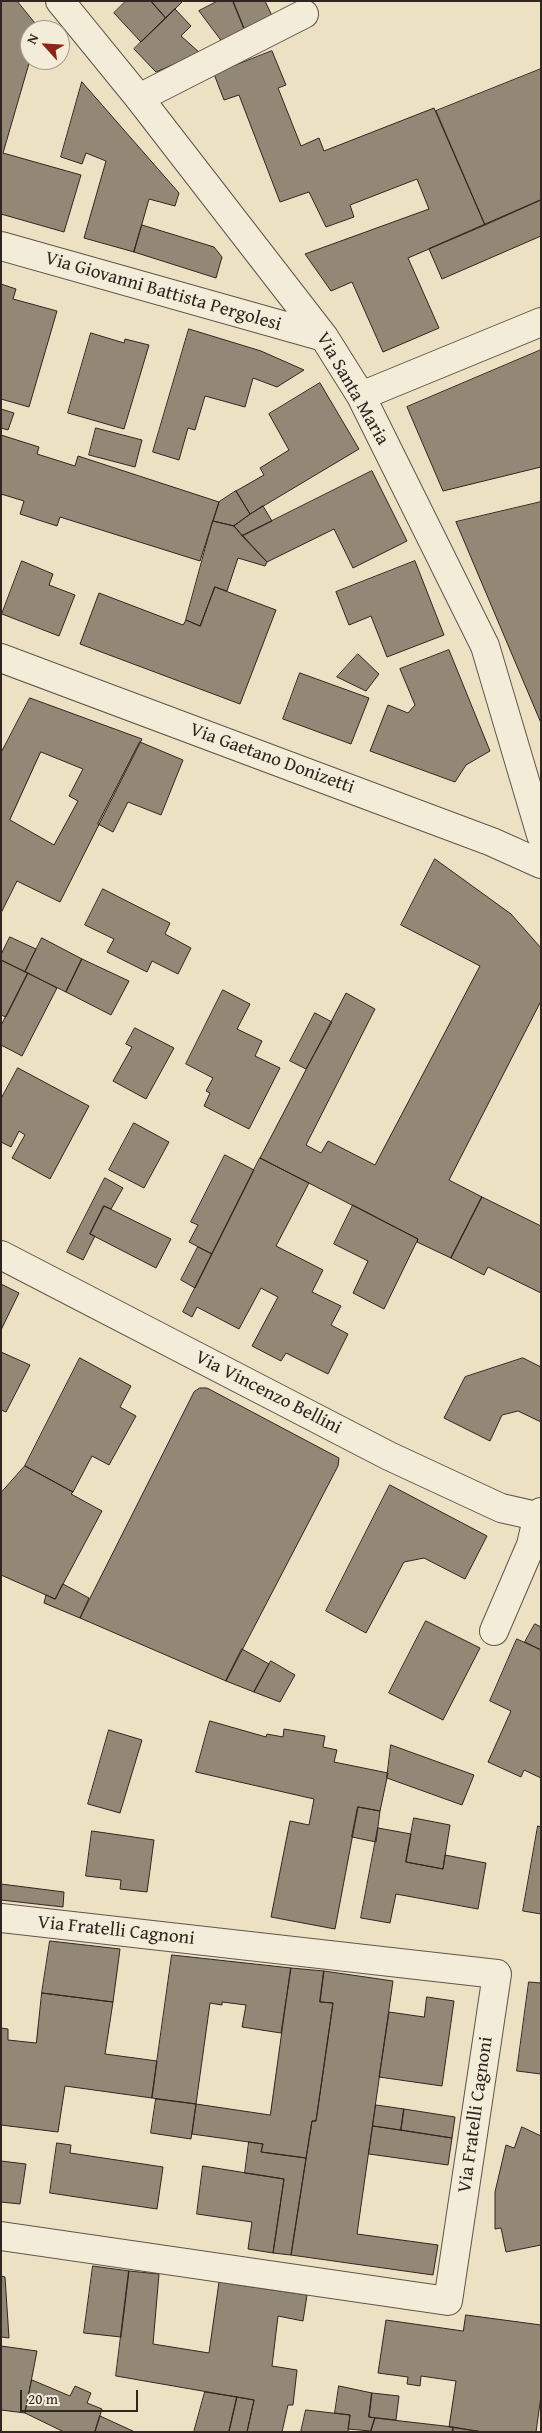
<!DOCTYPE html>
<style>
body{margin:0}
#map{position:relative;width:542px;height:2433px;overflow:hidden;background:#ede1c4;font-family:"Gentium Book Plus",serif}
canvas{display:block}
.frame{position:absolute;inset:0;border:2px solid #31261f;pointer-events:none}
.north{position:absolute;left:20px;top:20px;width:50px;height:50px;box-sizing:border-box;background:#f3ecd9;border:1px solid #a59d8f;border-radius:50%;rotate:296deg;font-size:14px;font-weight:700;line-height:20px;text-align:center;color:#31261f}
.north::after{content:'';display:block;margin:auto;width:18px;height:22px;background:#8f2418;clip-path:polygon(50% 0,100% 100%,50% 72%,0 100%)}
.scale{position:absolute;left:20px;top:2390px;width:118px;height:22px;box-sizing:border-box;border:2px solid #31261f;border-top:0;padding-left:6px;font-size:15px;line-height:18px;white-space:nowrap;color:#31261f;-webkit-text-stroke:4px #f3ecd9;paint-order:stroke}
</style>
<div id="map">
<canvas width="542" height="2433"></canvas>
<div class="frame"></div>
<div class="north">N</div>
<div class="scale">20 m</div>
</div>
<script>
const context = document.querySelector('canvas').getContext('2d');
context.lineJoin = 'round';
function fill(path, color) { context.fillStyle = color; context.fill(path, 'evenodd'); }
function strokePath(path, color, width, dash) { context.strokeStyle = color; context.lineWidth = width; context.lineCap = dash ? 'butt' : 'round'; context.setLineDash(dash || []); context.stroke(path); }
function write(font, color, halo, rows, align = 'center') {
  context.font = font + ' "Gentium Book Plus",serif'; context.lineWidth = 5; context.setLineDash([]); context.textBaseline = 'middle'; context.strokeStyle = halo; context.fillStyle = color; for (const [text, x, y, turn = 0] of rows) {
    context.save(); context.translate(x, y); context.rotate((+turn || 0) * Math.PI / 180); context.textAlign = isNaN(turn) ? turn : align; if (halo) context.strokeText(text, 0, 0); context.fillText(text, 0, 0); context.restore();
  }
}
const building = new Path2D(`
 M1,1H17L39,28L30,30V60L3,153L81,175L64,232L1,214Z
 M126,1H151L166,18L141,42L114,13Z
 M151,1H183L166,18Z
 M218,1H233L246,33L223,43L199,11Z
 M233,1H265L274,20L246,33Z
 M175,9L191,26L181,36L200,53L156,72L134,49Z
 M272,51L286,85L278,88L301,146L319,138L324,151L434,108L485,225L408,258L439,328L383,352L352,282L331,291L305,254L429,209L417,179L350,205L354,217L326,227L309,192L280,202L239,95L224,100L214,74Z
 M541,69V200L485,225L436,111Z
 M82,82L179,193L175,206L149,199L134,252L84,238L106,161L86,153L82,164L61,157Z
 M541,200V236L442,279L429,249Z
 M142,225L214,247L222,257L216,278L134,252Z
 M1,284L16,289L13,299L57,311L29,407L1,399Z
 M189,329L261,351L304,370L277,387L253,378L245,407L205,396L195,430L188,428L179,460L153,452Z
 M91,333L124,343L125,339L149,345L124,429L68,413Z
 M541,350V467L443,491L407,407Z
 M320,383L359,449L250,514L236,491L264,475L260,468L289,450L269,414Z
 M1,409L14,413L8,430L1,428Z
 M96,428L142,440L135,467L89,455Z
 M1,435L39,447L37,454L75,466L78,456L219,502L200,561L60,517L57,526L20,514L24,501L1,494Z
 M372,471L407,541L353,568L334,529L267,562L242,536Z
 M236,491L250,514L234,526L213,521L219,502Z
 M541,502V723L456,522Z
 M263,506L272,521L242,536L234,526Z
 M213,521L234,526L267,562L265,566L238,558L227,591L215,587L200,626L186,620Z
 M22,561L53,574L49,585L75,595L59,636L2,614Z
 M415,561L444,635L387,657L371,616L349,625L336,592Z
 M215,587L276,610L240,704L80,644L99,593L183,625L186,620L200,626Z
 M449,650L490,751L466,765L455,782L370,751L388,705L408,713L415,705L400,669Z
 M358,654L379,674L366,691L337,677Z
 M300,673L369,698L351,744L283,719Z
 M30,698L142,739L60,902L17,881L1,913V753ZM41,752L83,769L69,796L78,801L54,845L10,820Z
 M140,742L183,760L161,815L128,802L113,832L98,824Z
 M435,859L511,914L541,948V1001L449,1180L482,1197L451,1258L417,1242L418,1239L260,1158L346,993L375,1009L306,1145L321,1153L328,1141L375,1165L480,966L401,925Z
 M103,889L170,923L165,934L191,948L178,974L152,961L147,972L107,952L114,939L85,925Z
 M10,937L36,949L25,972L1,960V955Z
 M42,938L82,959L66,992L25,972Z
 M82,959L129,981L111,1015L66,992Z
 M1,960L28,973L6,1017L1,1015Z
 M28,973L57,988L22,1056L1,1045V1026Z
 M223,990L250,1004L237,1029L262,1041L255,1056L280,1068L249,1129L204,1106L210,1093L206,1091L213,1078L186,1064Z
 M315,1013L332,1022L306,1069L290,1061Z
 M135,1028L174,1048L146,1099L113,1081L132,1047L126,1044Z
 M18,1068L89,1106L50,1179L12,1158L25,1135L19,1131L11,1147L1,1142V1099Z
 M134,1123L169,1142L144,1188L109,1170Z
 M225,1155L254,1170L212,1254L189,1242L198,1225L191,1222Z
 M260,1158L309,1183L276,1246L323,1270L312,1292L341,1306L331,1325L348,1334L328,1374L286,1353L281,1361L252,1346L278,1297L261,1288L239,1329L197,1307L192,1317L183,1312Z
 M105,1178L123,1188L111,1209L104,1206L90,1234L95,1236L83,1260L67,1252Z
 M482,1197L541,1226V1293L488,1267L484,1275L451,1258Z
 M353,1205L418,1239L384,1309L353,1293L368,1261L334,1244Z
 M104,1206L171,1239L156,1268L90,1234Z
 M198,1247L212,1254L195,1288L181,1280Z
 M1,1284L19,1293L1,1330Z
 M1,1352L30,1365L6,1412L1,1410Z
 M80,1358L131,1386L120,1407L136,1416L109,1465L92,1456L73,1492L25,1466Z
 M523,1358L541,1367V1422L518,1411L502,1415L490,1441L444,1418L465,1377Z
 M200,1388H207L339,1458L338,1466L226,1681L80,1618L194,1392Z
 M25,1466L73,1492L71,1494L102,1511L55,1599L1,1575V1493Z
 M390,1485L487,1536L465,1579L424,1558L404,1562L366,1633L326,1611Z
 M63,1584L89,1598L80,1618L44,1603L46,1595L55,1599Z
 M426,1621L480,1648L443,1720L389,1693Z
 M535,1624L541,1627V1650L525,1642Z
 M517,1639L541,1650V1778L524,1770L521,1777L488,1762L511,1711L490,1701Z
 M242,1649L269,1664L254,1692L226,1681Z
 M271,1661L295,1675L280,1702L254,1692Z
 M210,1721L266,1737L267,1734L283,1737L284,1729L325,1736L323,1747L337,1750L334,1762L388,1773L380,1811L358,1807L335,1929L271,1917L290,1821L309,1825L314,1799L196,1772Z
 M109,1730L142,1740L120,1813L88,1804Z
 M391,1745L474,1775L462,1805L387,1778Z
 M358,1807L380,1811L376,1842L352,1837Z
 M414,1818L450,1825L443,1869L406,1862Z
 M538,1826L541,1827V1914L523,1911Z
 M378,1828L411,1834L406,1862L443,1869L445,1855L486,1863L478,1909L396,1894L390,1923L361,1918Z
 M92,1831L154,1840L147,1892L120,1889L121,1880L86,1876Z
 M1,1884L64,1892L63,1907L1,1900Z
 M50,1941L120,1949L113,2002L42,1993Z
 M172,1955L291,1968L281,2033L242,2027L246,2005L222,2002V2005L210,2003L196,2104L152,2098Z
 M291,1968L324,1971L320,2002L333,2003L316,2121H312L306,2158L261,2152L263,2144L192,2134L196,2104L270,2115Z
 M324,1971L393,1981L357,2234L438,2245L433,2275L291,2255L312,2121H316L333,2003L320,2002Z
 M529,1982L541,1983V2074L517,2071Z
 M42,1993L113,2002L105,2054L157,2061L152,2098L65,2086L58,2132L1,2125V2028L8,2029V2040L36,2043Z
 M427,1997L454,2001L442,2086L379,2077L389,2012L424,2017Z
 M156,2099L196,2104L191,2139L151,2133Z
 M376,2105L404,2109L401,2130L373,2126Z
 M404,2109L455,2117L452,2138L401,2130Z
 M373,2126L452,2138L448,2165L369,2154Z
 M522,2127L541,2136V2245L506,2252L501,2228L495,2229V2192L506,2145L514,2148Z
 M249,2142L263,2144L261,2152L306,2158L291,2255L273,2253L284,2179L245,2173Z
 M57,2143L71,2145L70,2153L163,2167L157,2209L50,2193Z
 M1,2161L26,2164L20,2204L1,2202Z
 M203,2166L284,2179L273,2253L248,2249L252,2222L197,2214Z
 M93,2266L129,2271L121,2337L84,2333Z
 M129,2271L159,2274L153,2344L209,2353L219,2282L307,2295L303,2321L278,2316L272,2366L297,2370L293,2405H288L282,2432H247L254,2400L116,2376Z
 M1,2276L5,2277L9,2338L1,2337Z
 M466,2315L541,2325V2396L536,2432H483L449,2427L456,2381L421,2376L420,2386L407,2384L408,2377L378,2373L386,2320L463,2331Z
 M1,2346L37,2351L25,2413L1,2410Z
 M32,2380L70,2396L75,2386L91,2393L87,2403L102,2409L95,2432H64L25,2413Z
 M339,2386L372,2393L369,2417L375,2418L371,2431L348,2429L350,2415L335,2413Z
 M205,2392L237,2397L229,2432H194Z
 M372,2393L399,2396L396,2420L369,2417Z
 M237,2397L254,2400L247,2432H229Z
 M306,2410L350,2415L348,2432H301Z
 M100,2416L135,2432H95Z
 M375,2418L453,2427V2432H373L371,2431Z
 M453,2427L483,2432H453Z`);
const minor = new Path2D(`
 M60,1L139,98L324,337L361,396L485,646L541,835
 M139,98L304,14
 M1,246L324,337
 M361,396L541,322
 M1,658L492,842L541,864
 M1,1255L389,1456L501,1508L541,1517
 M494,1631L531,1545L538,1515L541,1512
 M1,1918L497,1974L448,2301L1,2236`);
const streetNames = [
 ["Via Giovanni Battista Pergolesi",163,292,16],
 ["Via Santa Maria",352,389,60],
 ["Via Gaetano Donizetti",272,759,20],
 ["Via Vincenzo Bellini",268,1393,27],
 ["Via Fratelli Cagnoni",116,1931,6],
 ["Via Fratelli Cagnoni",476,2115,-82]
];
fill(building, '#938775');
strokePath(building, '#31261f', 1);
strokePath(minor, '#605548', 30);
strokePath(minor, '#f3ecd9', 28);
write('19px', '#31261f', '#f3ecd9', streetNames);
</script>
